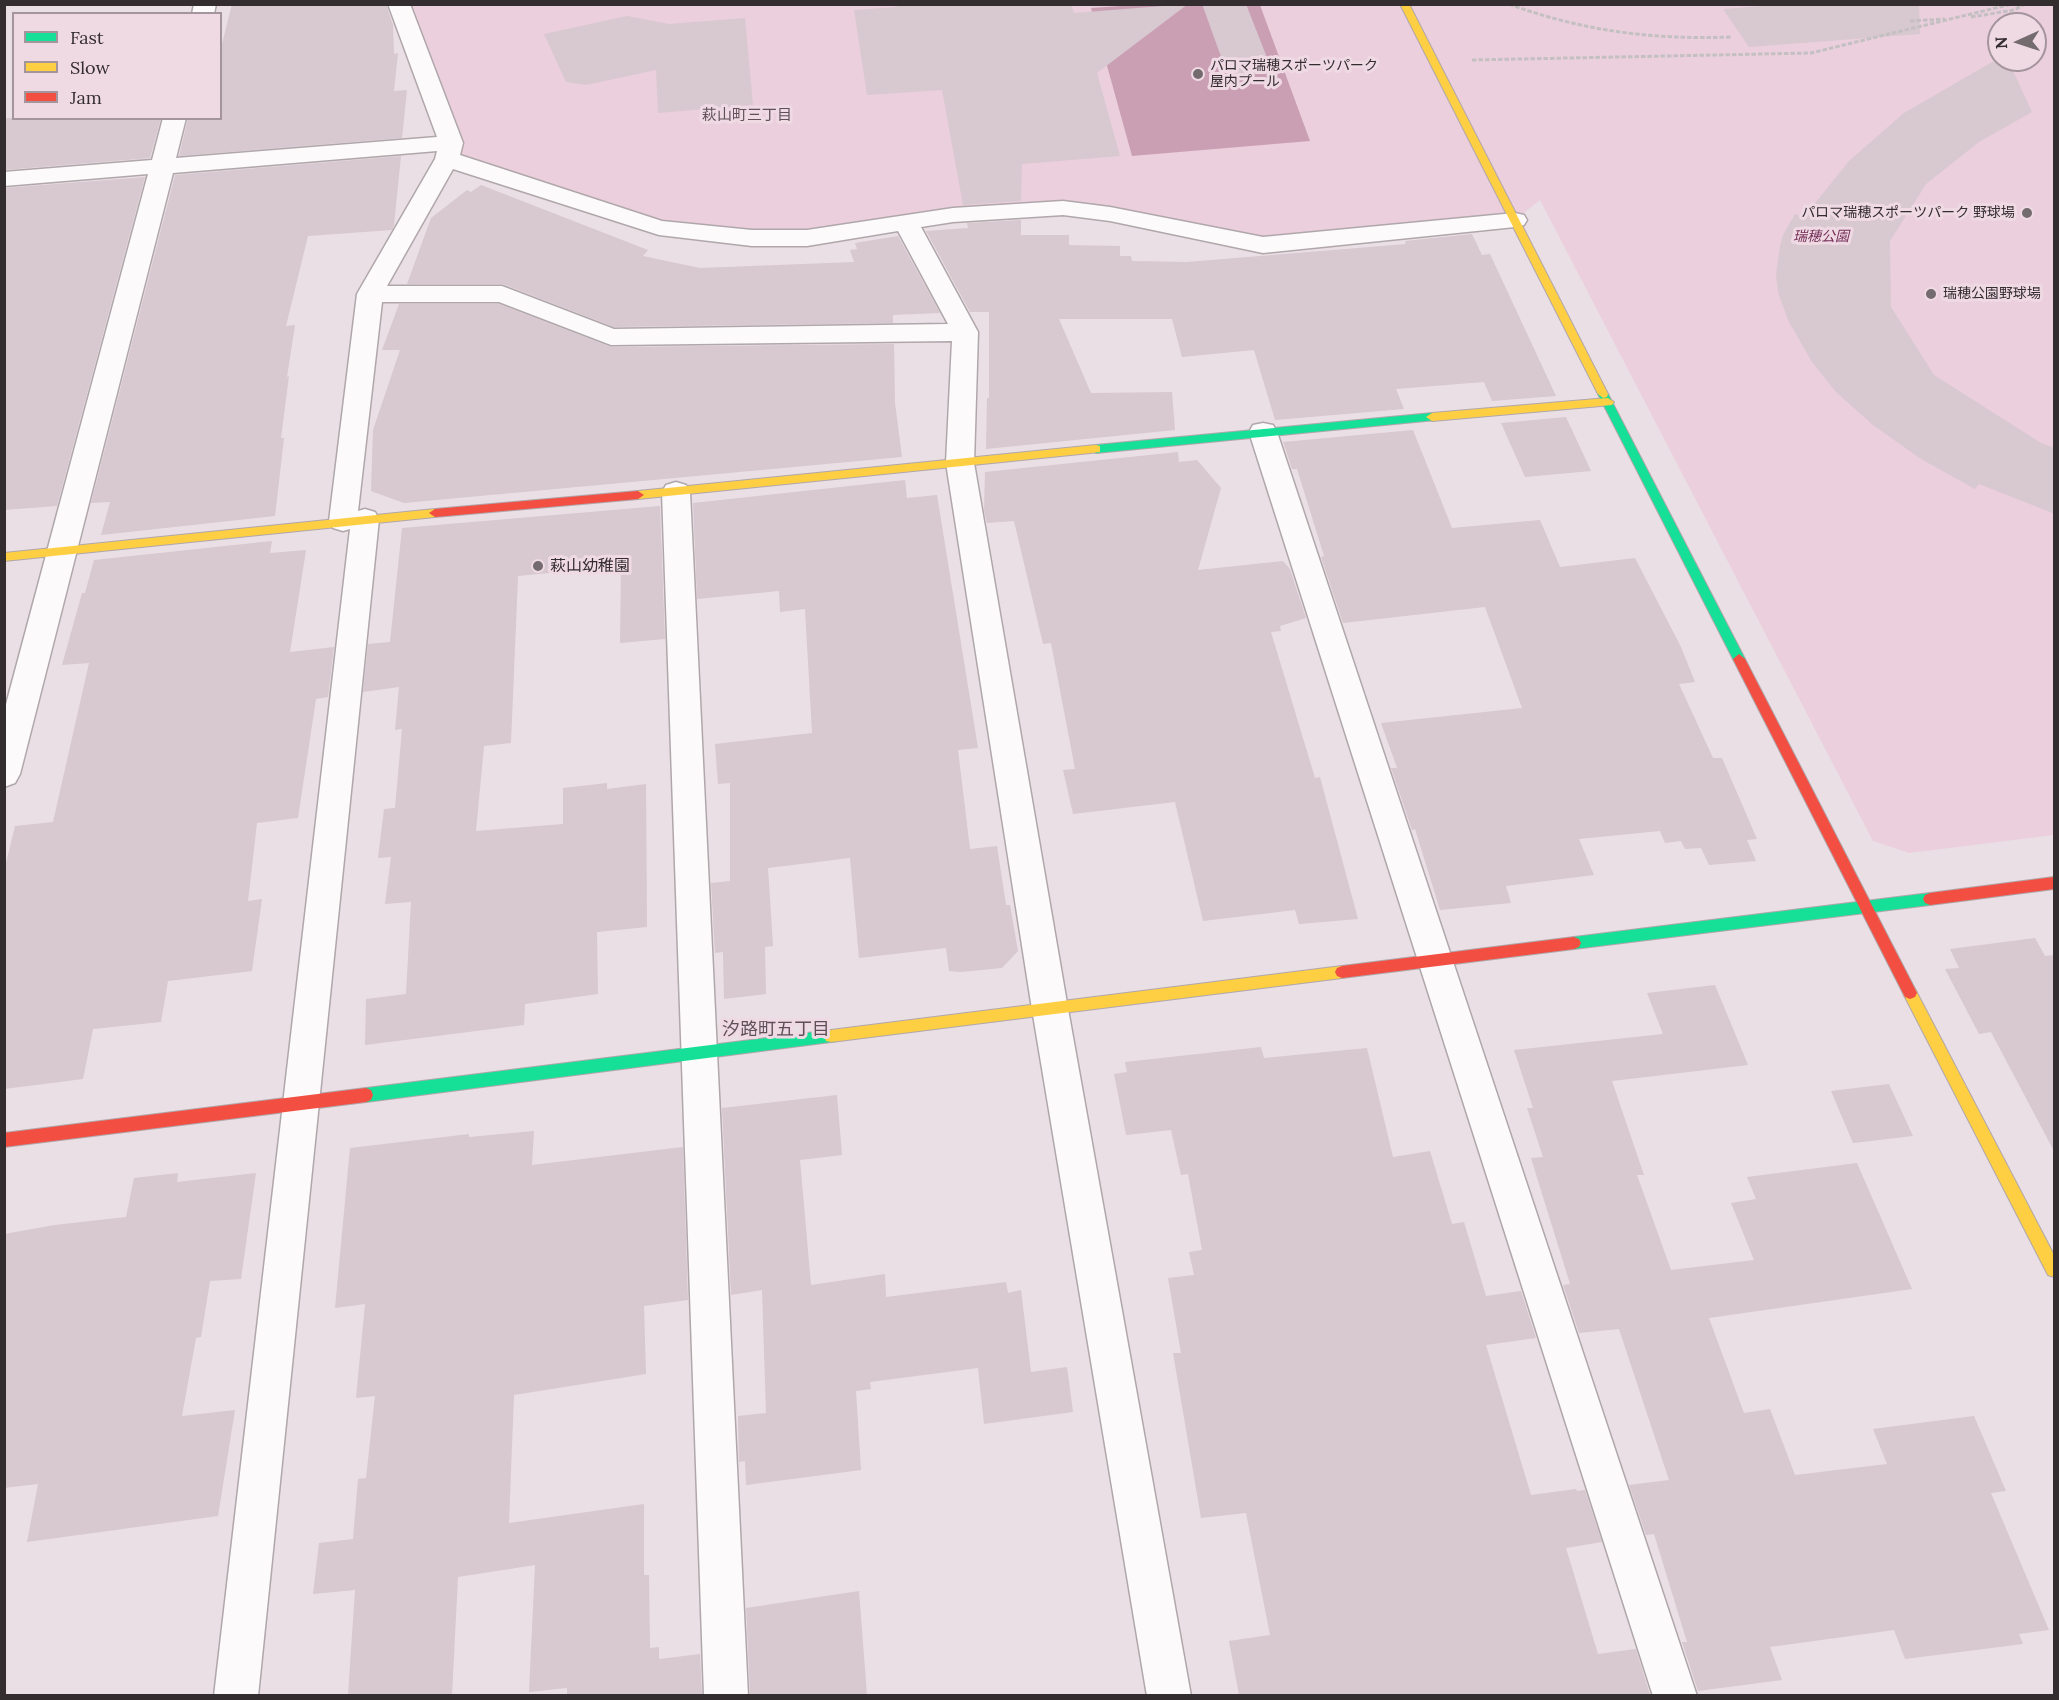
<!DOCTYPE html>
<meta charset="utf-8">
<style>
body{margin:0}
#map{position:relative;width:2059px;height:1700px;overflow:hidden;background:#eadfe4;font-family:Lora,serif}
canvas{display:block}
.frame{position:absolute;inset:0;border:6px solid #342d30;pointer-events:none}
.legend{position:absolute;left:12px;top:12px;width:210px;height:108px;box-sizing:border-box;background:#efdae4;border:2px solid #a4959c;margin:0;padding:8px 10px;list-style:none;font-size:18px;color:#342d30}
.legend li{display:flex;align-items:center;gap:12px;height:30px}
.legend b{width:30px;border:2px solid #a4959c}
.north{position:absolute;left:1987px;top:12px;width:60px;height:60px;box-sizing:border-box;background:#efdae4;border:2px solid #a4959c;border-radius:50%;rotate:267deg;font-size:16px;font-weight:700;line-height:24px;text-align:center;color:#342d30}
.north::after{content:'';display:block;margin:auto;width:21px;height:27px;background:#746b6f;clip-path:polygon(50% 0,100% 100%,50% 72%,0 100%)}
</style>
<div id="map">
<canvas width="2059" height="1700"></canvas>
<div class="frame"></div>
<ul class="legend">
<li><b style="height:8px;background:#16e098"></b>Fast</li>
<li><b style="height:8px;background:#ffcf43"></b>Slow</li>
<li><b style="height:8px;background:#f24e42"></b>Jam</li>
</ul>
<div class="north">N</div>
</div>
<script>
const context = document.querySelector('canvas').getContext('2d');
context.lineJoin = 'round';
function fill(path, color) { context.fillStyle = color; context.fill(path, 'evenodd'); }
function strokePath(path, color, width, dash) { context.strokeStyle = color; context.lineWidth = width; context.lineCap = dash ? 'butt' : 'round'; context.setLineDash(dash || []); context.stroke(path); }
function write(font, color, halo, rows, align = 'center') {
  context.font = font + ' Lora,"Noto Sans JP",serif'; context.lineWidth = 6; context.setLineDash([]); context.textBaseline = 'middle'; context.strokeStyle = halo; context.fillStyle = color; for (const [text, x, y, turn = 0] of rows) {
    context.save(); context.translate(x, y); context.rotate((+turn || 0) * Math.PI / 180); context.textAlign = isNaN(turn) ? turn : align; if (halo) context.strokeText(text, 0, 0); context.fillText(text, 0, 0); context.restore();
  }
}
const green = new Path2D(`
 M399,5H2054V835L1909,853L1873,841L1540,200L1515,220L1263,245L1063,208L807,238L659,228L447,159ZM1999,24H2035V60H1999Z`);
const water = new Path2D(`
 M1149,4L1260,5L1310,141L1132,156L1091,8Z`);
const building = new Path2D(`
 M232,4H386L393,25L394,54L398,53L394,91L407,90L402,138L179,156L188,118H220V52Z
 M897,4H1071L1074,13L1188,4L1097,73L1120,156L1022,164L1021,201L963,205L942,90L867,95L854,10L897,7Z
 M1202,4H1246L1273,73L1228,76Z
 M1790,4H1919L1920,34L1749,47L1723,9Z
 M627,16L669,24L745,18L753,105L658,113L656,70L586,85L566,82L544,34Z
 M1999,58V60H2008L2032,112L1979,142L1926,184L1890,241L1891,307L1934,375L2041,443L2055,448V514L1979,484L1975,489L1921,459L1873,425L1836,392L1812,362L1788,320L1778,292L1776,275L1780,246L1783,235L1795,214L1804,217L1849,161L1904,113Z
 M4,118H161L150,158L4,170Z
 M401,156L394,225L392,230L308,236L286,326L295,325L287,377L289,376L281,438H284L275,516L101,535L110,502L91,503L175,175Z
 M145,177L57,506L4,510V188Z
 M481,185L648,250L643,256L700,268L854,262L850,250L857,249L855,243L898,236L940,313L893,315V323L614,327L503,284H407L431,218L467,190L471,192Z
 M1021,220V235H1069V245L1120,246V256H1131L1132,261L1187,262L1406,244L1405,241L1472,234L1482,255L1490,254L1556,396L1492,401L1484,382L1396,389L1404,409L1275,420L1254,350L1182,357L1172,319H1059L1091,393L1172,392L1175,430L986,449L987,398H989V312H970L926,231L968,228L967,223Z
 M399,304H499L611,347L894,344L895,403L902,457L404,503L371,491L373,430L400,350H382Z
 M1566,417L1591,471L1525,477L1501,423Z
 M1413,430L1452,528L1540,520L1560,567L1635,558L1681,647L1695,682L1679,684L1713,758H1722L1757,839L1747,840L1756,861L1709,865L1701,848L1685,849L1681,841L1665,843L1660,831L1579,839L1594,875L1506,886L1511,903L1440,910L1415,829L1412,830L1391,768H1397L1381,723L1522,708L1485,607L1343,623L1321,557L1324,556L1297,469H1292L1283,442Z
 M1178,452L1179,462L1197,460L1221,488L1198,570L1283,561L1290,569L1306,618L1280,626L1281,631L1271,632L1315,778L1320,777L1358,919L1299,924L1295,910L1203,921L1175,802L1073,814L1063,770L1075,769L1051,643L1043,644L1014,521L987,523L984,510L985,472Z
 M905,480L907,498L937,495L978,748L958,750L970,849L997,846L1006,905H1010L1018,951L1002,968L961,972L949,971L946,948L859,958L850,858L768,868L773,946L765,947L766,994L724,999L723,952L715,953L711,883L730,881V783L718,784L715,744L812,733L805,609L780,612L779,591L697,599L693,503Z
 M660,506L665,639L620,643L621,566L518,576L511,743L484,746L476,831L563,824V788L607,783V789L646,784L647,927L597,932L598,994L525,1004L524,1025L365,1045L366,999L406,994L411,902L385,904L391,857L378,858L384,809L395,808L402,729L395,730L399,687L363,692L368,644L390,642L402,528Z
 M272,541L270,553L306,550L290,652L334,647L328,697L316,699L298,818L257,823L248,901L262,899L252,971L168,981L161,1022L93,1029L83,1079L4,1089V871L15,826L53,822L89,663L62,665L82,593H85L94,560Z
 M2035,938L2045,956L2055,955V1153L1991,1032L1979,1034L1945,969L1959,968L1950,949Z
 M1715,985L1748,1065L1612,1081L1644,1175H1637L1671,1270L1754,1260L1731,1203L1756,1199L1747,1177L1857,1163L1912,1289L1709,1318L1744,1413L1770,1409L1795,1475L1887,1464L1873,1429L1974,1416L2006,1491L1991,1493L2049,1630L2019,1634L2023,1644L1905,1659L1894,1630L1770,1647L1782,1680L1698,1691L1682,1642H1687L1654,1534L1646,1535L1629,1485L1669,1480L1619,1329L1579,1333L1563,1285L1570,1284L1531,1158L1543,1157L1527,1108H1533L1514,1050L1663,1034L1647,993Z
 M1261,1047L1264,1058L1367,1048L1393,1157L1430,1151L1452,1224L1464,1222L1486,1296L1521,1291L1536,1338L1486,1345L1531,1495L1576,1489L1577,1491L1585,1490L1602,1542L1566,1548L1598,1654L1636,1649L1650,1695H1239L1229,1641L1270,1635L1246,1513L1201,1518L1173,1353H1181L1168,1278L1194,1275L1189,1252L1202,1250L1188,1174L1181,1175L1171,1130L1126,1135L1114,1074L1127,1072L1125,1062Z
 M1889,1084L1913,1136L1853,1143L1831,1091Z
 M837,1095L842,1155L800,1160L811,1285L885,1274L886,1297L1006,1282L1008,1293L1021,1290L1031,1372L1067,1367L1073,1412L984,1424L978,1368L870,1382L871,1389L856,1391L861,1470L746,1485L745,1461L739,1462L738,1416L766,1413L762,1290L731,1295L722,1108Z
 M534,1131L532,1165L683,1147L688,1300L644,1306L646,1374L514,1395L509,1523L644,1504V1575H649L650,1648L659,1647V1659L700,1654L702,1695H567V1688L529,1692L535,1565L458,1577L452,1695H348L355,1590L313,1594L319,1543L353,1539L358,1479L366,1478L375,1396L356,1398L365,1304L335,1308L350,1148L469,1134V1137Z
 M178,1173L177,1182L256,1173L241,1279L210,1281L201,1337L196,1338L182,1416L235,1410L218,1516L27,1542L38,1484L4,1488V1234L55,1225L126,1217L134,1178Z
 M859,1591L867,1695H750L746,1608Z`);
const path = new Path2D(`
 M1509,4C1582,31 1654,40 1731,37
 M1971,17L2014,10L2025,4
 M1910,21L1945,19
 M1472,60L1811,53L2012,4`);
const street = new Path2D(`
 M194,4H216L214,14H192Z
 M388,4H410L463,143L460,155L662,221L752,230H807L953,208L1063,201L1110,207L1263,237L1515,213L1524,215L1527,220L1524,225L1515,227L1263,253L1110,221L1063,215L953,222L921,227L978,332L974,463L1068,1009L1191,1696H1147L1032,1009L946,463L952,341L611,345L499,302H382L358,511L365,509L375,512L379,519L258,1696H214L350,529L343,531L333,528L329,521L357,294L435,159L437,151L173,173L20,774L15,783L4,787V712L148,174L4,186V172L152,160L163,118H186L176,158L437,137ZM453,169L659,235L752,246H807L898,231L948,324L614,329L502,286H387Z
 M1263,423L1273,425L1277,432L1697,1696H1653L1249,432L1253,425Z
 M676,482L686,485L690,492L748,1696H704L662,492L666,485Z`);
const fast = new Path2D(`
 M1603,390L1608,394L1745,659L1743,662L1739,664L1733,659L1598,394Z
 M1432,413L1436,414V420L1096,453L1090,449L1096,445Z
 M1930,893L1935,895L1937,899L1935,903L1930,905L1574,949L1569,947L1567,943L1569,939L1574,937Z
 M831,1030L836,1031L838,1036L836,1041L831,1042L366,1102L361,1100L359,1095L361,1090L366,1088Z`);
const slow = new Path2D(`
 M1400,4H1409L1608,394L1607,397L1603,398L1598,394Z
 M1608,398L1614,402L1612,405L1432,421L1426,417L1432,413Z
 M1096,445L1100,446V452L638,499L632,495L638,491Z
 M435,509L441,513L435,517L4,561V553Z
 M1342,966L1347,968L1349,972L1347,976L1342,978L831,1042L826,1041L824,1036L826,1031L831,1030Z
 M1910,987L1915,989L2054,1255V1277L2048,1275L1905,997L1903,993L1905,989Z`);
const jam = new Path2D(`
 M638,491L644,495L638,499L435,517L429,513L435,509Z
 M1739,654L1745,659L1915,989L1917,993L1915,997L1910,999L1905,997L1733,659Z
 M2054,877V889L1930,905L1925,903L1923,899L1925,895L1930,893Z
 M1574,937L1579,939L1581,943L1579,947L1574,949L1342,978L1337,976L1335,972L1337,968L1342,966Z
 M366,1088L371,1090L373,1095L371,1100L366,1102L4,1147V1133Z`);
const markers = [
 [1198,74,6,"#746b6f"],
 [2027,213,6,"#746b6f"],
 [1931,294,6,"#746b6f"],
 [538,566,6,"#746b6f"]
];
const farPoinames = [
 ["パロマ瑞穂スポーツパーク",1210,66],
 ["屋内プール",1210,82],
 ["パロマ瑞穂スポーツパーク 野球場",2015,213,"right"],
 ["瑞穂公園野球場",1943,294]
];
const farParknames = [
 ["瑞穂公園",1821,237]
];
const farNeighbourhoodnames = [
 ["萩山町三丁目",747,116]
];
const poiNames = [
 ["萩山幼稚園",550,566]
];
const neighbourhoodNames = [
 ["汐路町五丁目",776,1030]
];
fill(green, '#ebcfdc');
fill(water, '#ca9fb4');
fill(building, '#d8c8d0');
strokePath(street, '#b0a7ab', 3);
strokePath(fast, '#b0a7ab', 2);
strokePath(slow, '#b0a7ab', 2);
strokePath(jam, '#b0a7ab', 2);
strokePath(path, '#c4c0c2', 3, [4.5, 2]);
fill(street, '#fcfafb');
fill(fast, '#16e098');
fill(slow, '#ffcf43');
fill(jam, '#f24e42');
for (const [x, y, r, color] of markers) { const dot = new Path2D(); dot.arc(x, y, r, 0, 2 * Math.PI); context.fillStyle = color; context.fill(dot); strokePath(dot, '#efdae4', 2); }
write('14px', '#342d30', '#efdae4', farPoinames, 'left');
write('italic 14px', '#742e56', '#efdae4', farParknames);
write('15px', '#5f4f57', '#efdae4', farNeighbourhoodnames);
write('16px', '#342d30', '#efdae4', poiNames, 'left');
write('18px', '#5f4f57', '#efdae4', neighbourhoodNames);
</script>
